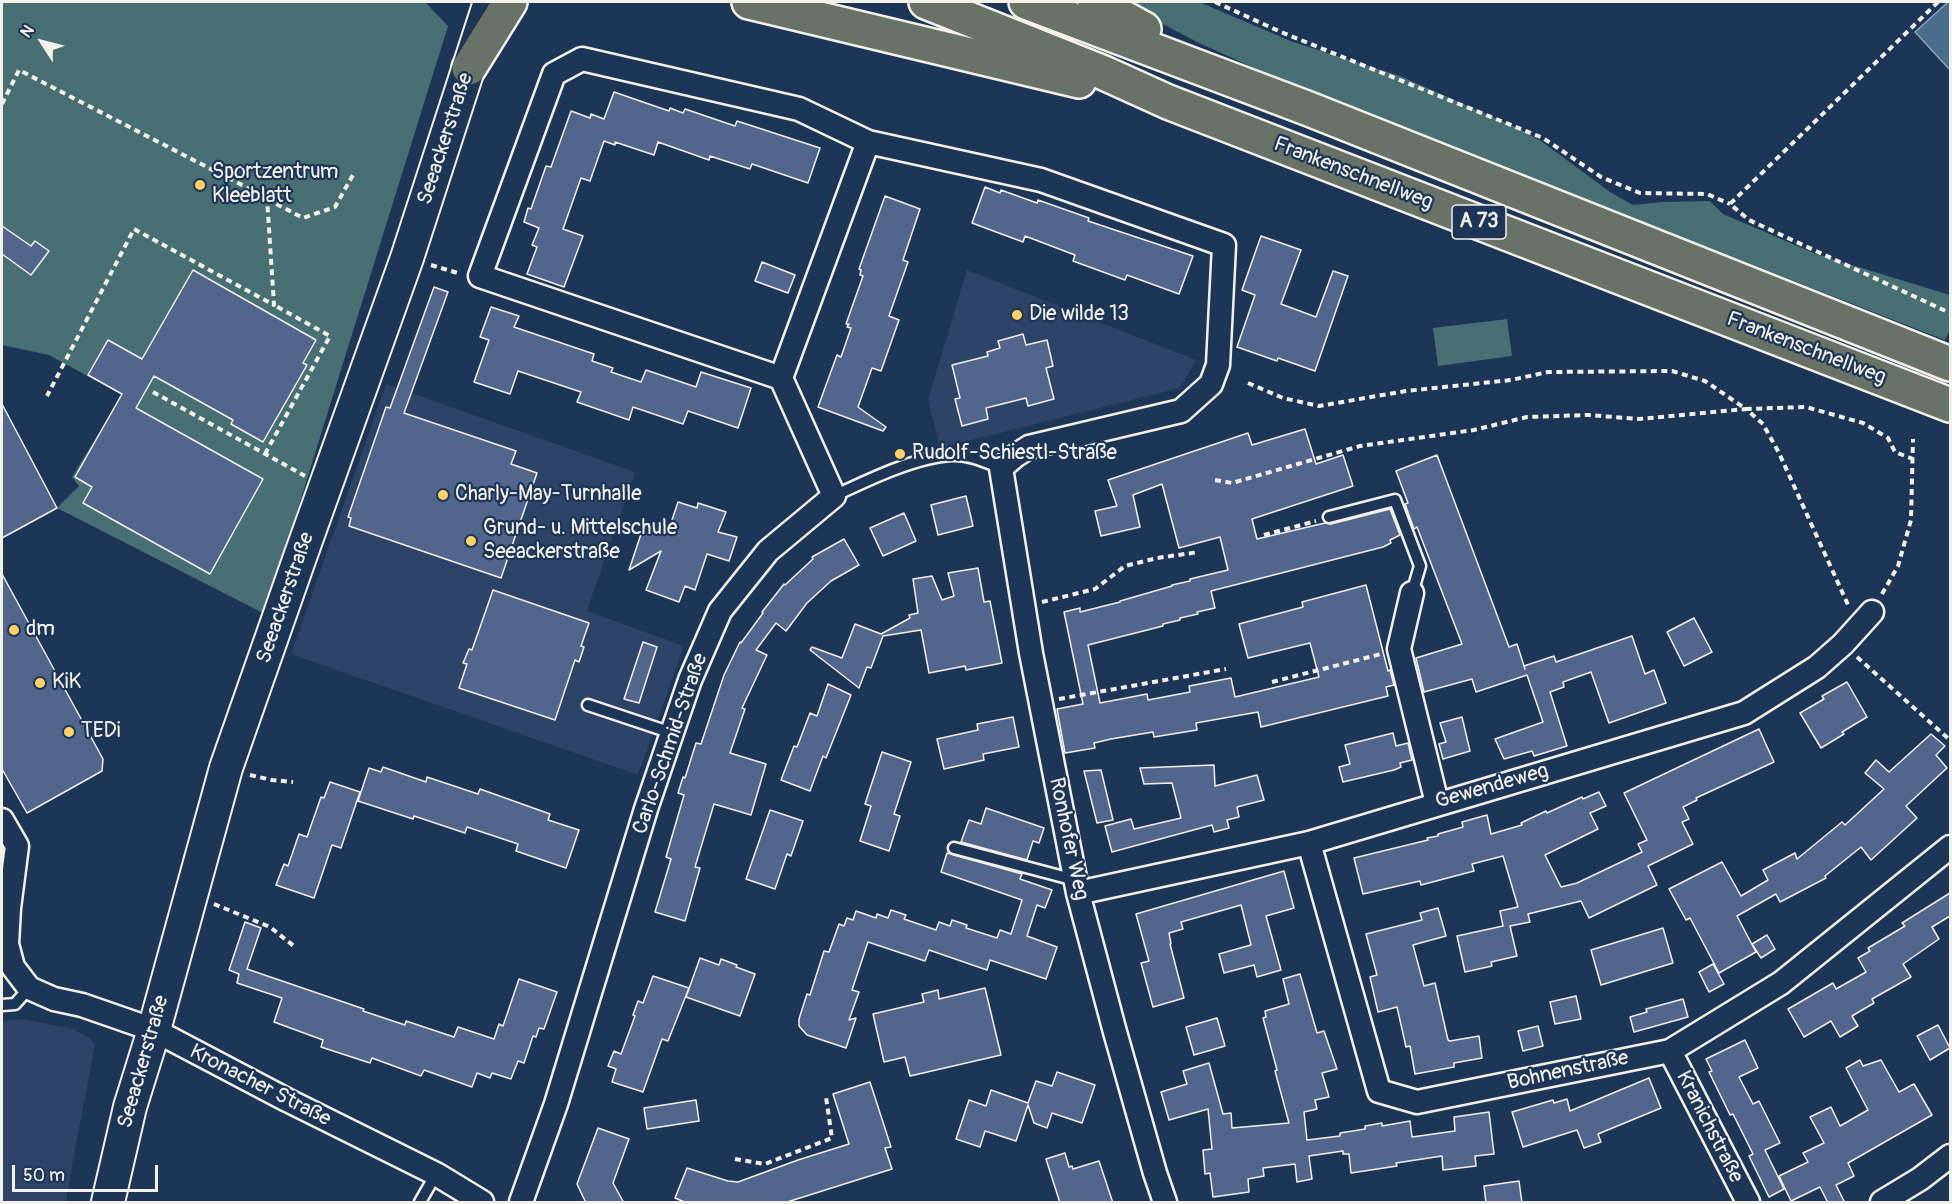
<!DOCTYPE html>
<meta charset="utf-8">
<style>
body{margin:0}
#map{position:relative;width:1952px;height:1204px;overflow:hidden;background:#1d3557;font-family:Pangolin,sans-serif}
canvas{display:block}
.frame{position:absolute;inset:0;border:3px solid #f4f1e8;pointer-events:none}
.north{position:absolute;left:12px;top:12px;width:60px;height:60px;-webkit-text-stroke:4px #1d3557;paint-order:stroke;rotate:306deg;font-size:16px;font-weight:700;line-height:24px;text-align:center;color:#f4f1e8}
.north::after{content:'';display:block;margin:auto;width:21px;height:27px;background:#f4f1e8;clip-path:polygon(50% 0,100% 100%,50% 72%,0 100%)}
.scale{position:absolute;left:12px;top:1165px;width:146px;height:27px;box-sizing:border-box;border:3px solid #f4f1e8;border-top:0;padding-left:8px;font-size:18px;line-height:21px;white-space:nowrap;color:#f4f1e8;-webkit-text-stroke:4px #1d3557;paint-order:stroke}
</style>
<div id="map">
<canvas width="1952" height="1204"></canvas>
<div class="frame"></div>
<div class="north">N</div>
<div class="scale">50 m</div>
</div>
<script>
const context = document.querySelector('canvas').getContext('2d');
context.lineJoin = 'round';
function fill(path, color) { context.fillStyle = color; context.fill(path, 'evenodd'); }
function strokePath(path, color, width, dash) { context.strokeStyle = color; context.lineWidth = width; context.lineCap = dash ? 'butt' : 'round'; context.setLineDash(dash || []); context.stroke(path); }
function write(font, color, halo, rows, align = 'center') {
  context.font = font + ' Pangolin,sans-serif'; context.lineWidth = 4.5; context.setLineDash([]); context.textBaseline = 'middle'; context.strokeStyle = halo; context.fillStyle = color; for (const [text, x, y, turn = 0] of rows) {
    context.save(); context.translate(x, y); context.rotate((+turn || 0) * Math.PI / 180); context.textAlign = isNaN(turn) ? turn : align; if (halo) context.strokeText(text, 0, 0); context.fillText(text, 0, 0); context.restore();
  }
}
const built = new Path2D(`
 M967,270L1196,360L1180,388L940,448L928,399Z
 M386,384L635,472L587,611L684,646L638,775L291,654Z
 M22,1019L73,1029L91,1039L95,1045L73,1160L66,1202H2V1021Z`);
const green = new Path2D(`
 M2,2H425L448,26L265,614L57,508L79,486L72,477L122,395L49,355L2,345Z
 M1121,2H1199L1293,42L1400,76L1520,129L1541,141L1610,192L1633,205L1664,202L1710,201L1723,214L1816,254L1950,295V329L1945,340L1299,88L1199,43Z
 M1507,319L1512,356L1438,366L1433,328Z`);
const water = new Path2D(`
 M1948,2H1950V70L1915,32Z`);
const building = new Path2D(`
 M614,92L669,111L670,108L683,113L685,109L735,126L737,121L820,148L808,183L752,164L750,169L710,156L709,160L658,142L654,155L615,142V145L604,141L590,181L581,178L563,229L583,236L564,287L527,274L537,247L532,245L539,228L524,222L528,208L531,209L546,166L551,167L571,111L590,118L591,114L604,119Z
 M985,187L1000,193L1001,190L1037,203L1038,200L1089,218L1088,221L1193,256L1179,294L1127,275L1125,280L1073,261L1075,255L1025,236L1023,242L972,223Z
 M885,196L920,209L903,260L908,262L889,316L899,320L881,371L872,368L858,407L886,427L883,431L818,407L837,355L841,357L851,328L847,327L849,324H846L863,276L860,275L861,270L859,269Z
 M2,226L31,246L35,241L49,251L31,275L2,254Z
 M1261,236L1301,250L1281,304L1316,317L1333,271L1348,276L1315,371L1278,358L1277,361L1237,347L1255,295L1242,290Z
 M762,262L795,275L788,293L755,281Z
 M193,270L316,340L303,363L307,365L263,442L231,424L233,420L154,376L136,408L263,479L210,574L83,503L92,487L75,477L122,394L88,375L108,340L142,359Z
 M434,287L448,292L404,413L516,451L511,464L537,473L501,578L349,526L351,518L348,517L386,407L390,408Z
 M491,307L519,316L514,327L594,354L592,361L613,368L611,372L641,382L646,370L696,387L701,372L751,388L738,428L688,411L683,424L633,407L629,420L577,402L581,392L518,371L510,394L474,382L489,340L480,337Z
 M1023,334L1026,345L1047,340L1053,366L1046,368L1054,399L1028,406L1026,398L986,408L988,419L962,426L955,399L960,398L952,365L988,356L987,352L1000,348L998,341Z
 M2,404L57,508L2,538Z
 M1305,429L1316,464L1343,455L1353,486L1252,519L1257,539L1325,523L1331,524L1390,509L1400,535L1390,540L1391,543L1383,547L1211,591L1215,608L1197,612L1198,614L1180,618V620L1163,624V626L1088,645L1100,703L1147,694L1148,700L1190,692L1189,686L1231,678L1235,697L1319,677L1310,643L1248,658L1239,624L1303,607L1302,602L1366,585L1388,671L1390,670L1394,685L1386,687L1388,696L1261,727L1258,712L1196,723L1197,730L1154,737L1153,732L1111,739L1094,743L1095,748L1065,753L1057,709L1083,704L1064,612L1080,608V612L1120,602V601L1172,586V585L1190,581V579L1228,570L1220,537L1179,548L1162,484L1133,495L1140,527L1101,536L1095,511L1117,506L1108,480L1248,433L1252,445Z
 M1437,455L1509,647L1517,644L1525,669L1524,666L1554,656L1556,662L1632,636L1645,674L1654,670L1666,703L1609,723L1591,672L1563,682L1564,687L1550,692L1567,746L1534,756L1532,751L1504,759L1495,739L1543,722L1527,675L1476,692L1472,679L1424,692L1416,658L1462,644L1417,527L1414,529L1405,504L1408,503L1396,471Z
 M966,496L973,526L938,535L931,505Z
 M678,502L697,508L698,503L726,512L718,532L737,537L729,561L707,554L695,590L685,586L679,602L646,590L661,551L629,570L644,525L662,532L664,527L669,529Z
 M904,513L916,541L883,556L870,528Z
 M844,539L859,565L831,581L807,603L786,631L776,623L756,650L767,655L742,708L745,709L730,753L766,764L751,815L714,804L695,867L700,868L685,921L655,912L671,859L666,857L684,795L678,793L683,777L685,778L696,743L701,744L724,675L740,642L741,643L763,613L762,612L784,584L785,585L813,559L812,557Z
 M978,568L984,602L990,601L1002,663L966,670L965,666L929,673L921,630L883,636L871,668L867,667L859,688L810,650L812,647L842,658L855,624L881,634L910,618L909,615L918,613L913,579L932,576L942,600L954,596L948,573Z
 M2,574L103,759L102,771L27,813L2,769Z
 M493,590L589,623L581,646L584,647L579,662L575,660L555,720L459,688L467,664L463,663L469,649L472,650Z
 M1694,618L1712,652L1684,666L1667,632Z
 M643,642L657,647L639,703L624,699Z
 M1847,682L1867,717L1842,732L1844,734L1821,748L1800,713L1824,699L1822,696Z
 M828,684L851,695L826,758L823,756L810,791L781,780L794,746L797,747L810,713L817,716Z
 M1013,717L1019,747L983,754L984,760L944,769L937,739L978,730L977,724Z
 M1462,717L1470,751L1443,759L1439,744L1446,742L1440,723Z
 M1759,729L1774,762L1696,798L1697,800L1683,807L1689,819L1682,822L1693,844L1648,866L1657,885L1589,918L1581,901L1528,914L1530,922L1510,926L1517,956L1491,962L1492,966L1465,972L1457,936L1503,926L1500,911L1518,907L1503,856L1472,864L1474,871L1421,885L1420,881L1363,894L1354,858L1428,840L1427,838L1438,836V834L1463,827L1462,822L1487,815L1491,834L1522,825L1521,823L1546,811L1547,813L1582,797L1583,799L1599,792L1606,806L1590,813L1598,829L1545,855L1561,887L1577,883L1642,852L1638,844L1647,840L1624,793Z
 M1393,733L1396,746L1408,743L1412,760L1400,763L1401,767L1394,770L1343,782L1339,767L1350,764L1345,745Z
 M1931,734L1945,746L1936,755L1947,768L1906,806L1917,818L1871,860L1861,847L1825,876L1826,878L1780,902L1776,894L1737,916L1756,952L1719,973L1690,918L1686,920L1669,889L1722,862L1741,896L1768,880L1763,870L1795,853L1797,859L1842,822L1845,825L1884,789L1865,773L1876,760L1889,772Z
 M882,752L911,762L894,814L900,816L889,851L860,841L871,806L865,804Z
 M1214,765L1215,786L1257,775L1264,800L1237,807L1239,817L1227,820L1229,828L1214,832L1212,825L1112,852L1105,826L1131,819L1134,829L1181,818L1172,783L1144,784L1140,768Z
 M383,767L426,782L427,777L478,794L480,789L550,814L548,820L579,830L566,868L516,851L518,844L467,827L465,833L414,816L413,819L358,801L369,768L381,772Z
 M1101,770L1113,820L1097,823L1084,771Z
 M330,782L360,792L341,848L332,845L314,898L276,885L284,864L288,866L299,834L307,837L321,797L324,798Z
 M986,808L1044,828L1039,843L1033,841L1027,860L961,842L969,820L981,824Z
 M770,810L803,821L791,856L787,854L775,889L746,879Z
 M947,853L1022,874L1020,879L1052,890L1045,908L1037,905L1027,936L1057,947L1046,979L990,960L987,970L929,950L925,961L868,942L852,990L859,992L849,1020L856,1018L846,1048L807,1035L799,1026V1019L807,994L810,995L824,951L829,952L839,924L844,926L847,918L853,920L856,911L876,918L877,914L888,918L891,910L906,915L904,919L936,930L939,922L950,926L952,920L967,925L966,928L997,938L1000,930L1011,934L1022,900L941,872Z
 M1284,871L1294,908L1266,916L1281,970L1257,977L1254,965L1224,973L1219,954L1251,945L1241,905L1181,922L1183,929L1169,933L1171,944H1170L1184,998L1153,1007L1141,963L1149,961L1136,914Z
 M1950,893V916L1932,927L1939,939L1903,964L1911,977L1872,999L1874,1003L1852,1016L1858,1026L1840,1037L1831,1021L1804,1037L1788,1009L1833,983L1836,989L1866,972L1858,958L1870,951L1868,948L1905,926L1902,923Z
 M1438,908L1446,936L1413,945L1424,986L1435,983L1448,1040L1450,1041L1479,1036L1482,1058L1454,1063V1067L1415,1074L1410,1046L1406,1047L1397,1007L1378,1012L1370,977L1377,975L1366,934L1422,920L1420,913Z
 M245,922L261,928L247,969L364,1009L363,1011L405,1025L406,1021L454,1037L458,1027L494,1039L499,1024L503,1026L519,979L557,992L544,1029L539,1028L536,1037L533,1036L524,1063L518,1061L511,1079L492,1073L490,1078L477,1073L472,1087L424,1070L421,1076L372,1058L370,1063L321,1047L323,1040L274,1022L282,998L237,983L239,974L229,970Z
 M1663,928L1673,963L1601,985L1591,950Z
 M1767,935L1775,949L1761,958L1752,944Z
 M700,958L719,965L721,959L737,965L736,967L755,974L740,1016L686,997Z
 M1713,964L1724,984L1709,992L1699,972Z
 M1300,974L1317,1033L1324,1031L1337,1069L1322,1073L1329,1097L1315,1100L1317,1109L1304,1112L1307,1140L1340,1136V1133L1365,1129V1126L1382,1123V1126L1410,1121L1412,1137L1455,1131L1454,1117L1489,1112L1494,1154L1475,1156L1476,1166L1443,1170L1442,1156L1396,1163L1397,1166L1351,1173L1349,1154H1343V1151L1309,1156L1312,1179L1297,1182L1295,1164L1263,1168L1264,1176L1248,1179L1249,1192L1213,1197L1210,1173L1205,1174L1203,1150L1212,1149L1208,1109L1169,1120L1161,1092L1187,1084L1183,1071L1209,1063L1223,1114L1231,1113L1232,1128L1289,1123L1275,1071L1277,1070L1263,1018L1266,1017L1265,1011L1289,1004L1283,979Z
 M653,976L689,988L668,1041L662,1039L643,1092L612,1082L616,1069L608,1066L614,1051L621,1054L635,1016L633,1015L638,1001L643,1003Z
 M985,988L1001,1055L910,1076L905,1057L884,1062L873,1014L924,1002L922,994L938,990L939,999Z
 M1576,996L1581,1019L1555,1024L1550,1002Z
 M1683,999L1688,1017L1634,1032L1630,1017L1647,1012L1646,1009Z
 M1217,1018L1225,1046L1194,1055L1186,1027Z
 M1938,1025L1950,1048L1930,1060L1917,1036Z
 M1538,1026L1543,1046L1523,1051L1518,1031Z
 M1745,1040L1758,1068L1739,1077L1753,1104L1759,1101L1780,1143L1765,1150L1784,1189L1769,1197L1749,1156L1753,1154L1733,1114L1730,1115L1709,1072L1712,1071L1706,1059Z
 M1860,1060L1863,1066L1881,1060L1899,1092L1914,1084L1932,1115L1848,1163L1854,1176L1836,1185L1845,1203H1828L1820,1187L1791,1201L1779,1176L1808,1162L1803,1153L1824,1143L1810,1117L1831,1107L1840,1126L1868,1110L1846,1068Z
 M1057,1072L1095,1085L1082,1123L1052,1113L1047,1128L1034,1123L1028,1105L1016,1141L985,1131L980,1147L956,1139L969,1100L986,1106L991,1090L1028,1103L1036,1081L1052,1086Z
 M1649,1078L1661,1108L1598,1134L1601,1142L1584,1148L1577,1130L1523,1147L1512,1112L1553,1100L1554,1103L1567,1099L1570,1111Z
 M870,1082L891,1147L885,1148L892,1169L784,1203H687L675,1198L687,1168L728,1181L738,1182L798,1160L849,1144L833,1094Z
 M696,1100L699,1121L647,1129L644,1108Z
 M598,1128L629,1139L613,1183L624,1203H586L577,1184Z
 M1065,1153L1069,1167L1072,1166L1073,1169L1099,1161L1113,1203H1060L1046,1159Z
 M1519,1181L1522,1203H1486L1484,1186Z`);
const path = new Path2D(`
 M1215,2L1281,32L1543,138L1601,177L1640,193L1707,194L1730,204
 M1938,2L1730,204L1749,220L1950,313
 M2,104L19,70L267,198L274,305L134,229L47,396
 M267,199L303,218L335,207L354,173
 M431,265L461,274
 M1248,383L1283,398L1319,406L1406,391L1511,380L1548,372L1672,371L1705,381L1746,409L1806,407L1863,423L1888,438L1895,452L1913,459
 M153,392L305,476
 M265,454L330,336L274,305
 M1215,480L1232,483L1360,446L1474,430L1527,417L1588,415L1639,419L1746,409L1763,424L1779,453L1849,607
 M1264,535L1316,521
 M1882,594L1898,566L1911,520L1913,439
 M1042,602L1095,589L1125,566L1157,558L1199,552
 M1857,657L1950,740
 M1272,682L1381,654
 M1059,699L1226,669
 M250,775L272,780L293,782
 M214,904L270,927L295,947
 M735,1159L765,1164L832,1138L826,1097`);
const lane = new Path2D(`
 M834,496C868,480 915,457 952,455C969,454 986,462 1001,468
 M1329,517L1395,500L1420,566L1412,593
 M588,705L672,733
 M954,848L1075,880
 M2,1005L15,1004L29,988
 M420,1202L436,1174`);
const street = new Path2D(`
 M781,378L480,276L554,74L582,59L799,109L868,142L1041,180L1224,245L1218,365L1211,384L1181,411L1029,447L1015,456L1001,468L1031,653L1078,893L1115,1032L1155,1173L1165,1202
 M1412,593L1399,649L1437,803
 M2,820L17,846L9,908L7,944L13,967L29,988L54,999L82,1005L154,1030L287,1100L436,1174L482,1202
 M1309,843L1379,1091L1417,1102L1670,1051L1781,983L1950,847
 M1078,893L1309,843L1744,713L1817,667L1843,644L1872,612
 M1670,1051L1748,1202
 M521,1202L556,1104L646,809L690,680L720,611L768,551L834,496L781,378L868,142
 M1882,1202L1920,1179L1950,1156`);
const secondary = new Path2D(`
 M108,1202L130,1107L154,1030L226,768L300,557L407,258L490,2`);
const highway = new Path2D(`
 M749,2L1079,81
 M926,2L1104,73L1168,102L1950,405
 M1026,2L1309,109L1950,364
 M1095,2L1144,29
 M469,68L510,2`);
const markers = [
 [200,185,6,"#ffd166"],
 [1017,315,6,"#ffd166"],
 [900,454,6,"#ffd166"],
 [443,495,6,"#ffd166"],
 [471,541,6,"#ffd166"],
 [14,630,6,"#ffd166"],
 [40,683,6,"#ffd166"],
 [69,732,6,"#ffd166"]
];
const shields = [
 [1479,222,54]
];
const shieldNames = [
 ["A 73",1479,222]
];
const streetNames = [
 ["Seeackerstraße",446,139,-72],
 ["Frankenschnellweg",1353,174,21],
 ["Frankenschnellweg",1806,349,21],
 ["Seeackerstraße",286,598,-71],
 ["Carlo-Schmid-Straße",671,744,-71],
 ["Gewendeweg",1492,787,-16],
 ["Ronhofer Weg",1068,839,78],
 ["Seeackerstraße",144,1062,-74],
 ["Bohnenstraße",1568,1071,-12],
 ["Kronacher Straße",260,1086,27],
 ["Kranichstraße",1709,1127,63]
];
const poiNames = [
 ["Sportzentrum",212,173],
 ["Kleeblatt",212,197],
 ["Die wilde 13",1029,315],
 ["Rudolf-Schiestl-Straße",912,454],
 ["Charly-May-Turnhalle",455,495],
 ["Grund- u. Mittelschule",483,529],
 ["Seeackerstraße",483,553],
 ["dm",26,630],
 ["KiK",52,683],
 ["TEDi",81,732]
];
fill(built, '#2d4367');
fill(green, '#487074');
fill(water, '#4a6d8e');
strokePath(water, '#8ea2b2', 1.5);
fill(building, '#52658d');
strokePath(building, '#f4f1e8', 1.5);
strokePath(lane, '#f4f1e8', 15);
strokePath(street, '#f4f1e8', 27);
strokePath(secondary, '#f4f1e8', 36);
strokePath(highway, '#f4f1e8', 38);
strokePath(path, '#f4f1e8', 4, [6, 4.5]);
strokePath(lane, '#1d3557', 10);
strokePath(street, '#1d3557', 22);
strokePath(secondary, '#1d3557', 32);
strokePath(highway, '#697266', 33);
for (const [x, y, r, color] of markers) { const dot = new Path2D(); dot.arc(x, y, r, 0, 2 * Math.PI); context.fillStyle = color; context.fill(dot); strokePath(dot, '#1d3557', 2); }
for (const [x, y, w] of shields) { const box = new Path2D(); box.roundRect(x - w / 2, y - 17, w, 34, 4.5); context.fillStyle = '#1d3557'; context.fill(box); strokePath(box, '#f4f1e8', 1.5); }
write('bold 20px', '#f4f1e8', null, shieldNames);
write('21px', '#f4f1e8', '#1d3557', streetNames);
write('21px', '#f4f1e8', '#1d3557', poiNames, 'left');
</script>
